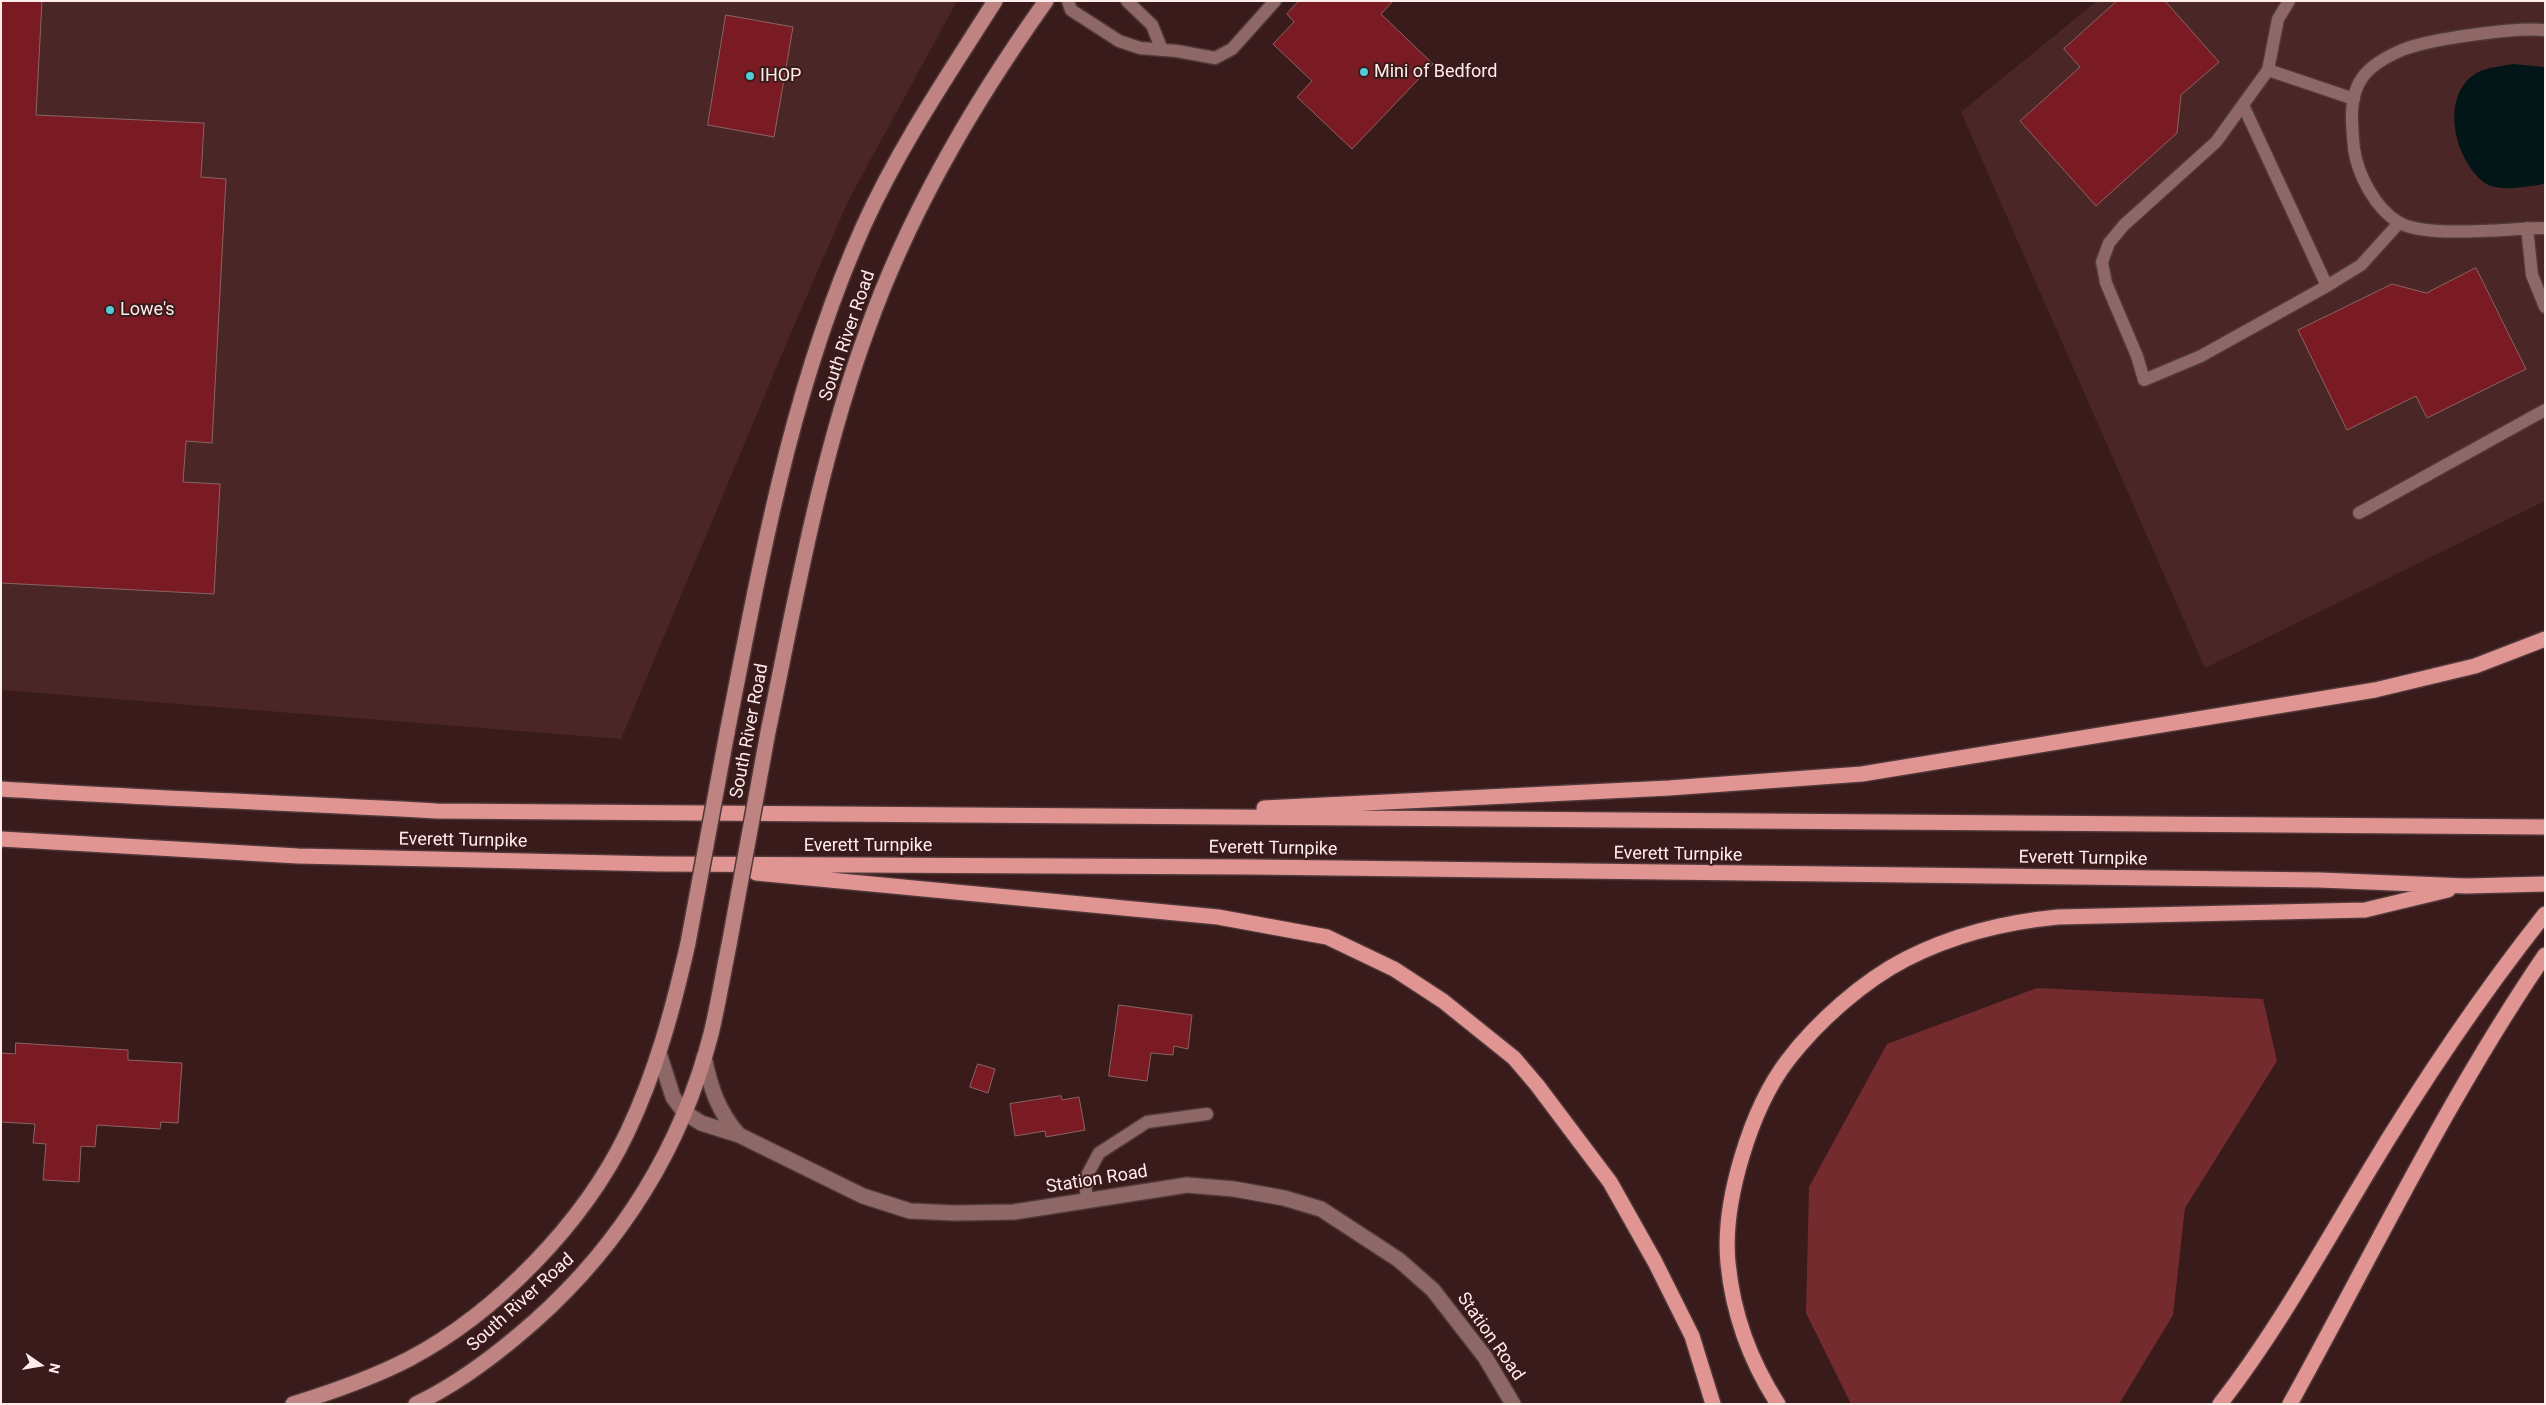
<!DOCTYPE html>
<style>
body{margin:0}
#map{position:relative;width:2546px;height:1405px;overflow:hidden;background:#3a1b1b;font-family:Roboto,sans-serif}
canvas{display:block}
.frame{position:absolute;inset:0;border:2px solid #ffedec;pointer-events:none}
.north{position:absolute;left:15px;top:1340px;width:50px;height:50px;-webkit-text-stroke:4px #3a1b1b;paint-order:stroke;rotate:103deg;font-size:14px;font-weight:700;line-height:20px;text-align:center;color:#ffedec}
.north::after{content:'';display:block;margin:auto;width:18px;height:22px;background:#ffedec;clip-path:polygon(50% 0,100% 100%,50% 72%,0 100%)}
</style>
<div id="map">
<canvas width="2546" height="1405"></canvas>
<div class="frame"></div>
<div class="north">N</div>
</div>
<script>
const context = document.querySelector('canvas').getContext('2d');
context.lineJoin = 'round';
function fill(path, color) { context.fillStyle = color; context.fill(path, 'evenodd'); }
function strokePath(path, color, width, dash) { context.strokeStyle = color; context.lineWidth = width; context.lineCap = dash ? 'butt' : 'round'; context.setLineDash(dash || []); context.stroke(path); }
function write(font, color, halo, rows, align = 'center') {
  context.font = font + ' Roboto,sans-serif'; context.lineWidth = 4; context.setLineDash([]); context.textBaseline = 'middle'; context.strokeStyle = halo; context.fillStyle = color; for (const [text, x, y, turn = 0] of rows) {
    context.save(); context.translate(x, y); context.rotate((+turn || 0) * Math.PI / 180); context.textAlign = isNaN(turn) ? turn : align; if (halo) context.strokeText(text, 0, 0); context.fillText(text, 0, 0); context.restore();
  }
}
const built = new Path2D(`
 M1,1H957L848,201L787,342L621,739L1,690Z
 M2097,1H2545V501L2205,668L1961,112Z`);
const green = new Path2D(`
 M2037,988L2263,999L2277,1061L2185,1208L2173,1315L2119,1404H1851L1806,1313L1809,1187L1887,1044Z`);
const water = new Path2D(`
 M2513,64L2545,67V183C2538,186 2530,186 2522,187C2513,189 2493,189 2485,183C2453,160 2437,88 2483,70C2492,67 2503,66 2513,64Z`);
const building = new Path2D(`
 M1,1H42L36,115L204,123L201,177L226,179L212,443L186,441L183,482L220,484L214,594L1,583Z
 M1299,1H1393L1381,14L1433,64L1352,149L1297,97L1312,81L1273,44L1294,22L1287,14Z
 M2117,1H2165L2219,62L2181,95L2177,133L2096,206L2020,121L2080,67L2064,49Z
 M726,15L793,27L774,137L708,125Z
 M2476,268L2526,369L2427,418L2416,396L2347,430L2298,330L2392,284L2426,293Z
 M1119,1005L1192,1015L1188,1049L1174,1046L1173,1055L1151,1053L1147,1081L1109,1076Z
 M16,1043L128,1050V1060L182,1063L178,1123L161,1122L160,1129L97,1125L95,1147L81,1146L79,1182L43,1180L46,1144L33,1143L35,1124L1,1122V1053L15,1054Z
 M978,1064L995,1069L988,1093L970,1087Z
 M1061,1096L1062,1100L1079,1097L1085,1130L1046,1137L1045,1131L1015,1136L1010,1104Z`);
const lane = new Path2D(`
 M1068,1L1071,10L1119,41L1140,48L1177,51L1215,58L1232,49L1275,1
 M1127,1L1152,25L1162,50
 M2289,1L2278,19L2268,70L2354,99
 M2545,30C2516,27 2429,39 2402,50C2388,56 2371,65 2362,78C2348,98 2352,126 2354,149C2358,175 2375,208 2398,222C2425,239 2511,228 2545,228
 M2243,105L2327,286L2201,356L2144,380L2137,356L2106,283L2102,262L2109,243L2124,225L2216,142L2268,70
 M2527,228L2532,275L2545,307
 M2327,286L2361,265L2399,223
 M2359,513L2545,410
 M1087,1201L1085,1179L1099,1153L1147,1122L1207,1114`);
const street = new Path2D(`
 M659,1053L673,1097L684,1112L701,1123L739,1135L863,1196L910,1211L955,1213L1014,1212L1187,1185L1234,1189L1284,1198L1321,1209L1399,1260L1433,1290L1485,1357L1513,1404
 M704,1057C710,1086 718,1112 739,1135`);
const primary = new Path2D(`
 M768,732C796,597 820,458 868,328C910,211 974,102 1046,1
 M727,733C761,561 791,388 863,227C899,147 948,75 995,1
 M293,1404C332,1392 372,1378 409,1359C496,1313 584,1223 627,1133C656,1072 673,1009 688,943
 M416,1404C460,1383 500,1352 536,1320C622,1243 682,1146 711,1034C718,1005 723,974 729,945`);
const highway = new Path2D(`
 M1,789C146,798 291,803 436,811L2545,827
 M1264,808L1669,788L1862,774L2375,690L2475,666L2545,639
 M1,839L298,856L660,864L1254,867L2320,880L2466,886L2545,884
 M756,873L1218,917L1327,937L1394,969L1443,1001L1514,1058L1537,1085L1610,1182L1655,1262L1692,1336L1713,1404
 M1778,1404C1750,1361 1733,1314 1728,1263C1722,1202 1751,1108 1788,1060C1817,1022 1863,981 1906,959C1953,935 2005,922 2058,917L2365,910L2448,890
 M2220,1404C2276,1332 2320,1252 2367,1174C2421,1084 2480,996 2545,914
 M2290,1404C2373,1254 2448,1097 2545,955`);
const primaryBridge = new Path2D(`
 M688,943L727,733
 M729,945L768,732`);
const markers = [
 [1364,72,5,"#52ccd6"],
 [750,76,5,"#52ccd6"],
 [110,310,5,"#52ccd6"]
];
const poiNames = [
 ["Mini of Bedford",1374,72],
 ["IHOP",760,76],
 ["Lowe's",120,310]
];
const streetNames = [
 ["South River Road",848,336,-71],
 ["South River Road",750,731,-79],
 ["Everett Turnpike",463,841,1],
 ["Everett Turnpike",868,846],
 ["Everett Turnpike",1273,849,1],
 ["Everett Turnpike",1678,855,1],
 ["Everett Turnpike",2083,859,1],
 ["Station Road",1097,1180,-9],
 ["South River Road",521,1303,-42],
 ["Station Road",1490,1337,55]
];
fill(built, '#4b2626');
fill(green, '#742b2e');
fill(water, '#031617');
fill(building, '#7a1b24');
strokePath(building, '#896463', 1);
strokePath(lane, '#503839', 15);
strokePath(street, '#503839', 18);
strokePath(primary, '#503839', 18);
strokePath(highway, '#503839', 18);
strokePath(lane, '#8d6867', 12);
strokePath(street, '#8d6867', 15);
strokePath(primary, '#bf8381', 15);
strokePath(highway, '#e19593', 15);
strokePath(primaryBridge, '#503839', 18, []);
strokePath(primaryBridge, '#bf8381', 15);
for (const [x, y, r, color] of markers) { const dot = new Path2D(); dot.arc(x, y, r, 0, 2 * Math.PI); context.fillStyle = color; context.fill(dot); strokePath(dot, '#3a1b1b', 2); }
write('18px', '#ffedec', '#3a1b1b', poiNames, 'left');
write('18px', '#ffedec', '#3a1b1b', streetNames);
</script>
